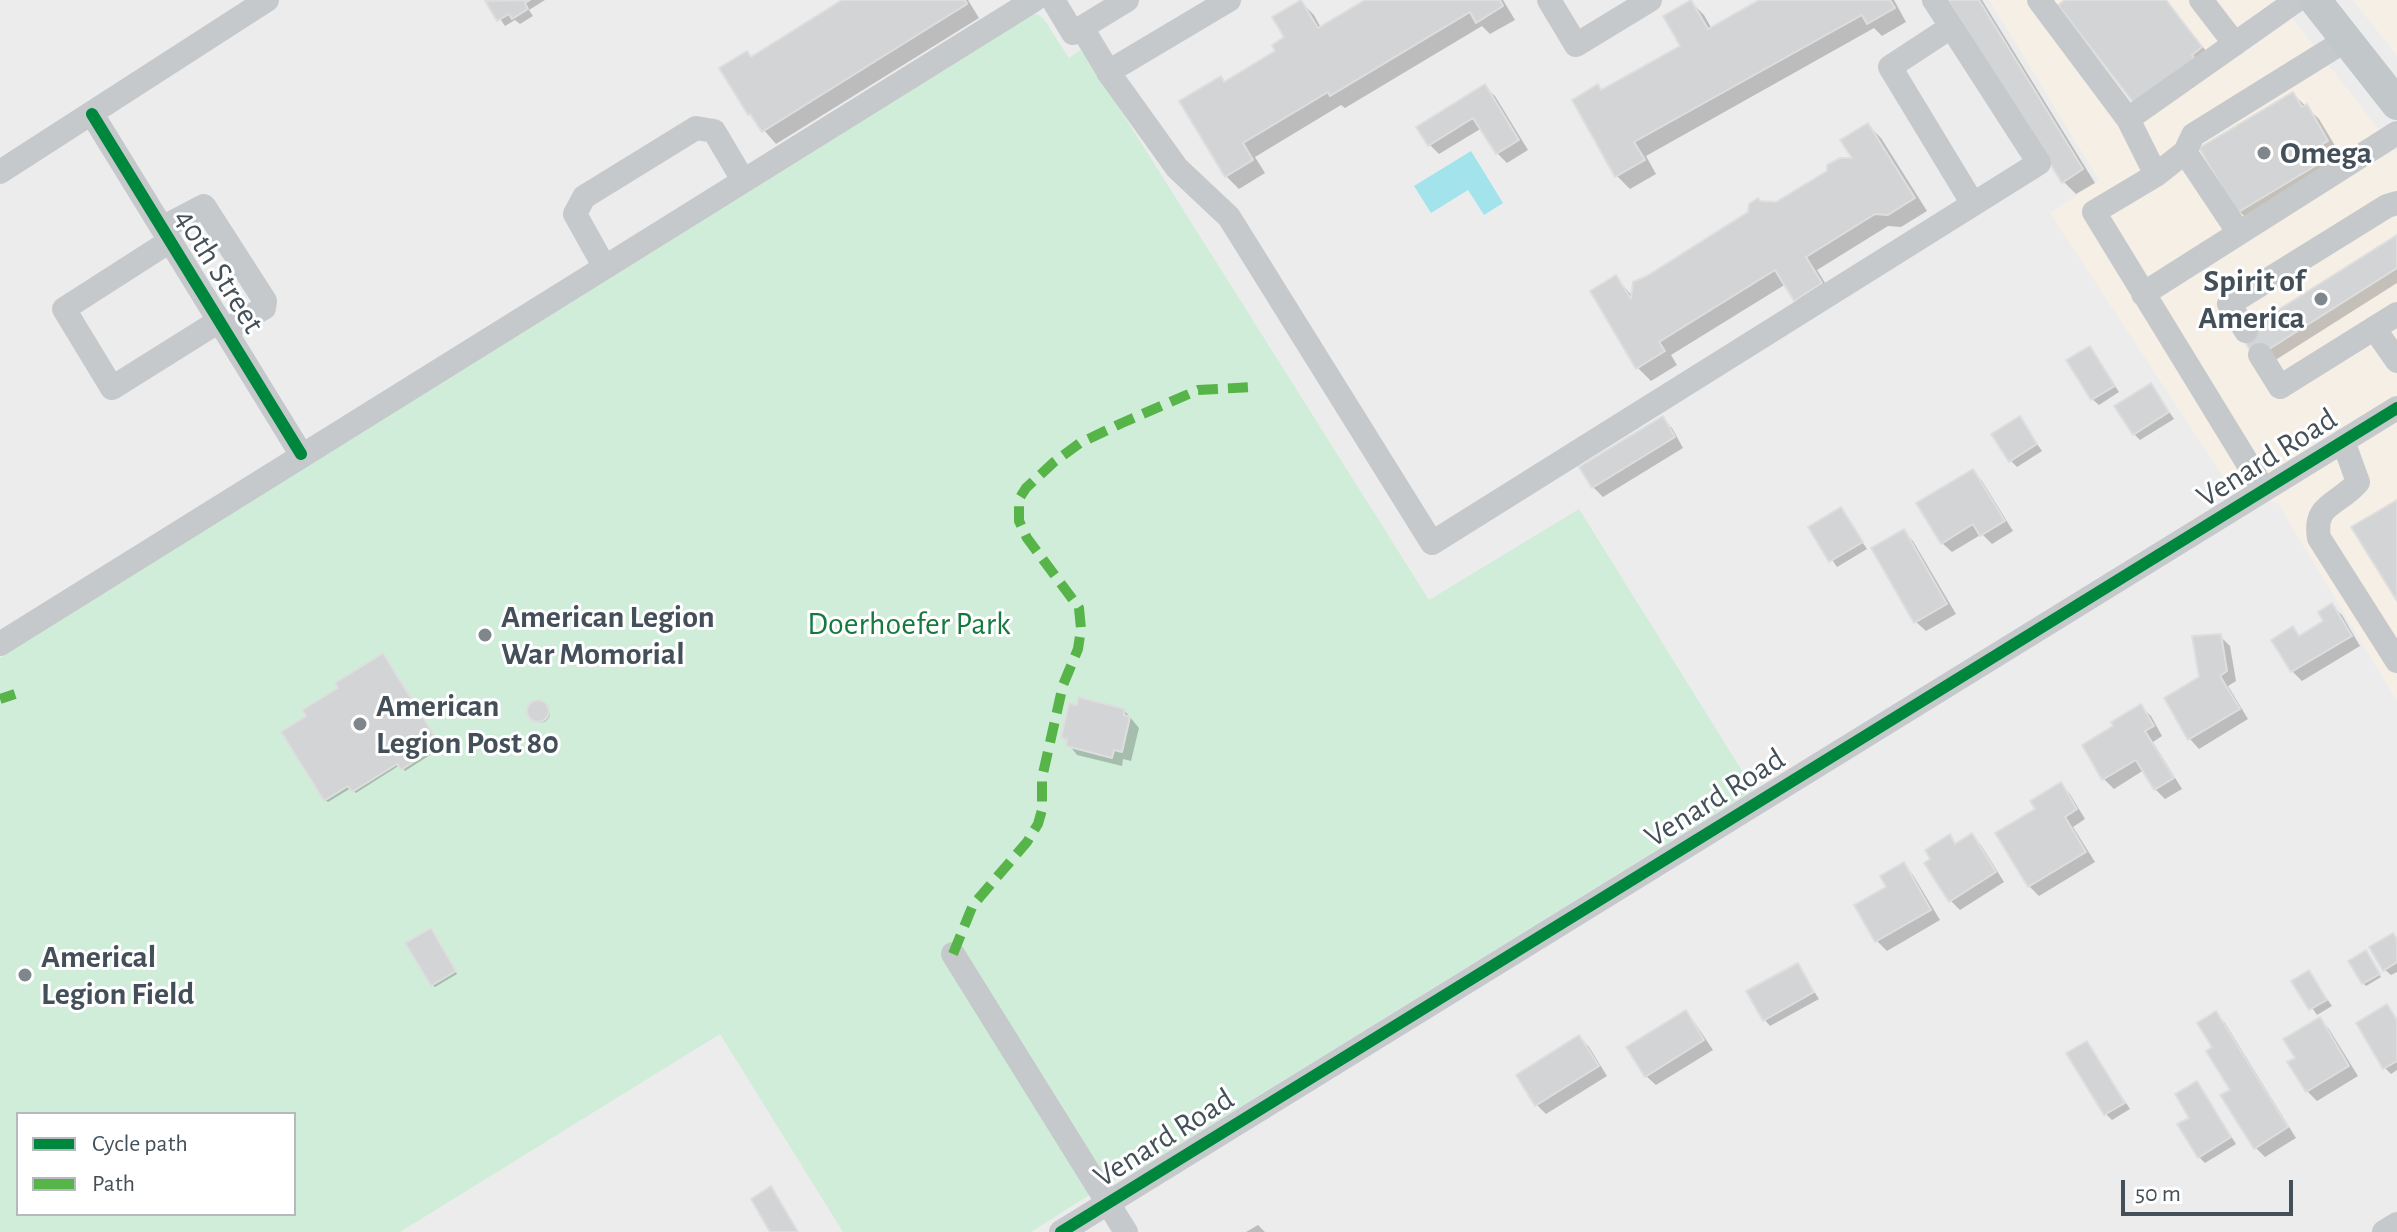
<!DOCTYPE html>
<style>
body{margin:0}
#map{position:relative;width:2397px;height:1232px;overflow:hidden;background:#edecec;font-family:"Alegreya Sans",sans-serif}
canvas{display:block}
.legend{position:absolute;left:16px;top:1112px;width:280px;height:104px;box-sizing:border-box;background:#fff;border:2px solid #b4b9bd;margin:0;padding:10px 14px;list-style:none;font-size:24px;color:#445059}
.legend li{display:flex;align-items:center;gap:16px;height:40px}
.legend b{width:40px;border:2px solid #b4b9bd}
.scale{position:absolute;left:2121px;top:1180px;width:172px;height:36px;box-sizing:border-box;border:4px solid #445059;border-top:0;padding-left:10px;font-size:24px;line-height:28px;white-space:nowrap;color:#445059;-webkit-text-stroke:6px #fff;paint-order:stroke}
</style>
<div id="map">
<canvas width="2397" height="1232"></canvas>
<ul class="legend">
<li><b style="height:10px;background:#00873e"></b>Cycle path</li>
<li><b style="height:10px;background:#57b448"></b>Path</li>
</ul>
<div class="scale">50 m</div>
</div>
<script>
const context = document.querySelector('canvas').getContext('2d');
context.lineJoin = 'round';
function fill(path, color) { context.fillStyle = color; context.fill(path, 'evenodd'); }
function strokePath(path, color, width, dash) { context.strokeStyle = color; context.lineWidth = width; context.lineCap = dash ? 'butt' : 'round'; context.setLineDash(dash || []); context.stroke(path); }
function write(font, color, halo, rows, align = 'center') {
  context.font = font + ' "Alegreya Sans",sans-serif'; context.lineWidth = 6; context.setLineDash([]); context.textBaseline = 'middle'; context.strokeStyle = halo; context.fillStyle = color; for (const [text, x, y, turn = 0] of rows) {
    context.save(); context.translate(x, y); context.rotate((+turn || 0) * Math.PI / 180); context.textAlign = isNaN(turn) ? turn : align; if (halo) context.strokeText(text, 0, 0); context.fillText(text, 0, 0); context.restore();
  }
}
const commercial = new Path2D(`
 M1989,0H2278L2397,153V701L2278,503L2233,492L2050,213L2099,180Z
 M2353,0H2397V56Z`);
const green = new Path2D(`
 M1037,14L1043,18L1069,58L1082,49L1429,600L1579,509L1754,790L1143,1167L1113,1180L1031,1232H843L720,1034L400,1232H0V658L1027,15ZM18,1114H294V1214H18Z`);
const water = new Path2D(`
 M1471,151L1503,203L1484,215L1468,190L1431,213L1414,186Z`);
const shadow = new Path2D(`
 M489,0H545L529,10L533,16L520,24L515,20L505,26L488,1Z
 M846,0H968L979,18L776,144L750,114L752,58Z
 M1369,0H1503L1515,20L1490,34L1482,26L1345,108L1341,105L1255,157L1265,173L1239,189L1226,176L1221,78L1226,83L1278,52L1287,38L1301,2L1314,15L1321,28Z
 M1763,0H1894L1906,22L1882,36L1874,28L1646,156L1656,174L1630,189L1617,176L1603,92L1682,46L1691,2L1704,15L1712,29Z
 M1951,0H1982L2095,183L2076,194L2063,181Z
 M2068,0H2166L2214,61L2151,117Z
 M1485,87L1495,96L1528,150L1507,163L1497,153L1482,128L1439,154L1429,144Z
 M2293,94L2319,119L2340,154L2334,158L2342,171L2252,224L2239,211Z
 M1868,125L1881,138L1927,211L1901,227L1888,226L1817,270L1834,297L1808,312L1795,299L1786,284L1671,355L1677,365L1651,381L1638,368L1592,292L1616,277L1633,297L1777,204L1855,161Z
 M2397,237V283L2266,366L2257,357Z
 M2090,348L2119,392L2099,405L2092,399Z
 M2156,392L2174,419L2140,440L2134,434Z
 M1662,419L1672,428L1683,448L1603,497L1593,487Z
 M2020,419L2042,451L2017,467L2011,461Z
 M1973,471L1982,481L2013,531L1992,544L1982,534L1952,552L1942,543Z
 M1840,509L1867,549L1837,567L1810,528Z
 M1904,532L1913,541L1956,614L1926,631L1916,622Z
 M2332,606L2342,615L2360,646L2302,681L2292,671L2293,629L2301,637L2326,622Z
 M2220,636L2230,646L2236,681L2228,686L2248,719L2199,749L2190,739L2166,699L2201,678Z
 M385,658L441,748L405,771L400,765L356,793L351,788L328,802L325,800Z
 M530 713a10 10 0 1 1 20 0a10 10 0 1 1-20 0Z
 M2141,707L2151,716L2162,736L2153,742L2182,789L2165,799L2155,789L2144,770L2114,789L2104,779L2084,746Z
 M1124,710L1139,728L1131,761L1123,759L1122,766L1077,755L1063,737Z
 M2061,785L2070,794L2085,819L2073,827L2095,862L2039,896L2029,886L2038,809Z
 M1972,836L1981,845L2004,882L1960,910L1950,900L1949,837L1957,845Z
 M1904,865L1913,875L1940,920L1887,951L1877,941L1857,906L1889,888Z
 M433,933L457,974L435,987L432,985Z
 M2397,940V972L2391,975L2384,969Z
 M2368,955L2381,977L2366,986L2363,983Z
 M1797,965L1819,999L1770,1026L1764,1019Z
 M2309,973L2332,1006L2317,1015L2294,981Z
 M2387,1007L2397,1019V1070L2391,1074L2385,1068Z
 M1686,1013L1695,1023L1713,1050L1656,1085L1646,1076Z
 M2216,1013L2225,1023L2296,1138L2265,1157L2255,1147L2215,1048Z
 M2320,1019L2329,1029L2358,1076L2317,1101L2307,1091L2297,1058Z
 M1579,1037L1589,1047L1607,1076L1546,1114L1537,1105Z
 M2087,1043L2130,1109L2112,1120L2106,1114Z
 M2197,1083L2236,1144L2205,1163L2199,1157L2191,1118Z
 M1258,1225L1265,1232H1246Z`);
const building = new Path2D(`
 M530,0L525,3L528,9L512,19L509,14L497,21L485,1Z
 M842,0H965L967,4L762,132L750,114L748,115L719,68L747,51L751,57Z
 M1301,0L1318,28L1365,0H1500L1503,6L1476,23L1470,12L1330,96L1328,92L1243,143L1253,160L1225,177L1179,101L1221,76L1224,82L1275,51L1272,45L1284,37L1272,17Z
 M1691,0L1708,29L1759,0H1890L1895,8L1867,24L1862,15L1634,142L1645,160L1615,177L1572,100L1598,84L1601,90L1680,46L1663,16Z
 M1948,0H1979L2083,169L2062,183Z
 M2065,0H2166L2202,47L2192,55L2195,59L2136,106L2058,5Z
 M1485,84L1519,140L1496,154L1473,118L1428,146L1416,127Z
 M2293,92L2302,107L2307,104L2328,141L2322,144L2330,157L2237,213L2199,148Z
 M1868,123L1915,198L1888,215L1875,214L1806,257L1822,283L1794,301L1775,270L1659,342L1665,351L1636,369L1590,291L1616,275L1631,299L1633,282L1647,276L1748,212L1749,204L1758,198L1760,201L1776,202L1827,171V165L1840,158H1852L1840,140Z
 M2397,235V268L2255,358L2240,334Z
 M2090,346L2115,386L2091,400L2066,360Z
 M2151,383L2169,412L2133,435L2114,406Z
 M1663,416L1675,437L1592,488L1579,467Z
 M2020,416L2037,444L2009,462L1991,434Z
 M1973,469L2005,521L1980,536L1973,524L1941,544L1916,503Z
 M2397,500V601L2351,527Z
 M1841,507L1863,542L1829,562L1808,527Z
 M1904,529L1947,604L1914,623L1871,548Z
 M2332,603L2352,636L2291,672L2271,640L2293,626L2299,636L2323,621L2318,612Z
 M2221,634L2227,671L2220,676L2240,709L2188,740L2164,698L2199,677L2192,636Z
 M383,653L440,745L401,770L397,764L352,792L348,786L324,801L281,732L306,716L302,710L338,688L335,683Z
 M1078,697L1125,709L1124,715L1130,717L1122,752L1114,750L1112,758L1066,746L1067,739L1061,738L1069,703L1077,705Z
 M527 711a11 11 0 1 1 22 0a11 11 0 1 1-22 0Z
 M2141,704L2154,726L2145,731L2174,778L2154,790L2136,760L2102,780L2082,745L2113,726L2111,722Z
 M2061,782L2077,809L2065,817L2086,852L2028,887L1995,833L2035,809L2030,801Z
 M1972,833L1996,872L1949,902L1924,863L1930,859L1925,850L1950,834L1955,844Z
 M1904,862L1931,910L1875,942L1854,905L1886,887L1880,876Z
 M431,928L456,971L431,986L405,943Z
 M2393,933L2397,939V962L2383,971L2369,947Z
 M2366,950L2380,974L2362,984L2348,961Z
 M1798,963L1814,992L1763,1021L1746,991Z
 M2309,970L2327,1000L2309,1010L2291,981Z
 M2387,1004L2397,1020V1061L2383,1069L2356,1023Z
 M1686,1010L1704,1040L1645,1077L1626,1047Z
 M2216,1011L2288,1127L2254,1149L2220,1095L2230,1090L2206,1051L2212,1047L2197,1023Z
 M2320,1017L2349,1066L2306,1092L2287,1062L2295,1058L2283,1039Z
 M1579,1035L1599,1066L1535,1106L1516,1075Z
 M2087,1041L2125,1103L2104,1115L2066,1053Z
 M2197,1081L2231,1137L2198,1158L2177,1124L2189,1118L2175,1094Z
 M771,1186L798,1232H770L751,1199Z`);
const minor = new Path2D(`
 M1053,0L1073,33L1127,0
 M1549,0L1576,45L1650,0
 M2039,0L2128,119L2297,0
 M2201,0L2235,44
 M1951,27L1890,67L1973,204
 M1082,28L1111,76L1177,168L1229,217L1432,543L2039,163L1934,0
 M1108,72L1229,0
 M92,114L301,454
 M2128,119L2156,175
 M2185,152L2193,135L2346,40
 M0,172L267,0
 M162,228L204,206L265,301L264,308L225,331
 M2239,233L2185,152L2156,175L2094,212L2264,490
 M170,241L64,309L112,388L219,321
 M604,266L575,214L584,197L696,128L714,131L743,180
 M2143,294L2397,133
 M2374,328L2397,361
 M2246,331L2229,304L2387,206L2397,203
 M2260,355L2280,387L2397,314
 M2343,441L2358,482C2339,505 2313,503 2319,538L2397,661
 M0,644L1034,0
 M953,954L1126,1232
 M1061,1232L2397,408
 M2384,1232L2397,1224`);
const major = new Path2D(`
 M2315,0L2397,104`);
const quiet = new Path2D(`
 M0,699L15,694
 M953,954L973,905L1027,842L1038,824L1042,810V778L1063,685L1078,649L1081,629L1079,608L1027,538L1019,521V499L1026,488L1054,462L1080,443L1122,423L1198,390L1253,387`);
const cycleway = new Path2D(`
 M92,114L301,454
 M1061,1232L2397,408`);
const markers = [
 [2264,153,8,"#7f878c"],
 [2321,299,8,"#7f878c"],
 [485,635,8,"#7f878c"],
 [360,724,8,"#7f878c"],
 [25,975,8,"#7f878c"]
];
const poiNames = [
 ["Omega",2280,153],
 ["Spirit of",2305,281,"right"],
 ["America",2305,318,"right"],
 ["American Legion",501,617],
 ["War Momorial",501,654],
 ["American",376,706],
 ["Legion Post 80",376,743],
 ["Americal",41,957],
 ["Legion Field",41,994]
];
const streetNames = [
 ["40th Street",219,271,58],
 ["Venard Road",2267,458,-32],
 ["Venard Road",1715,798,-32],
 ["Venard Road",1164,1138,-32]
];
const parkNames = [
 ["Doerhoefer Park",909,624]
];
fill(commercial, '#f5efe6');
fill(green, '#cfedd8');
fill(water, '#a3e3ec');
fill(shadow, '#0003');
fill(building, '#d3d4d5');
strokePath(building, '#dededf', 2);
strokePath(minor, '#c6c9cb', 24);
strokePath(major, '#c2c7c9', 32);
strokePath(quiet, '#57b448', 10, [20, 10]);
strokePath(cycleway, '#00873e', 12);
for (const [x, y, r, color] of markers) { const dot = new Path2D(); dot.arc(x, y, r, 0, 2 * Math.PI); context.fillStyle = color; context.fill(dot); strokePath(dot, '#fff', 3); }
write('bold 32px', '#445059', '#fff', poiNames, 'left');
write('32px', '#445059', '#fff', streetNames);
write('32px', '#15793e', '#fff', parkNames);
</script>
